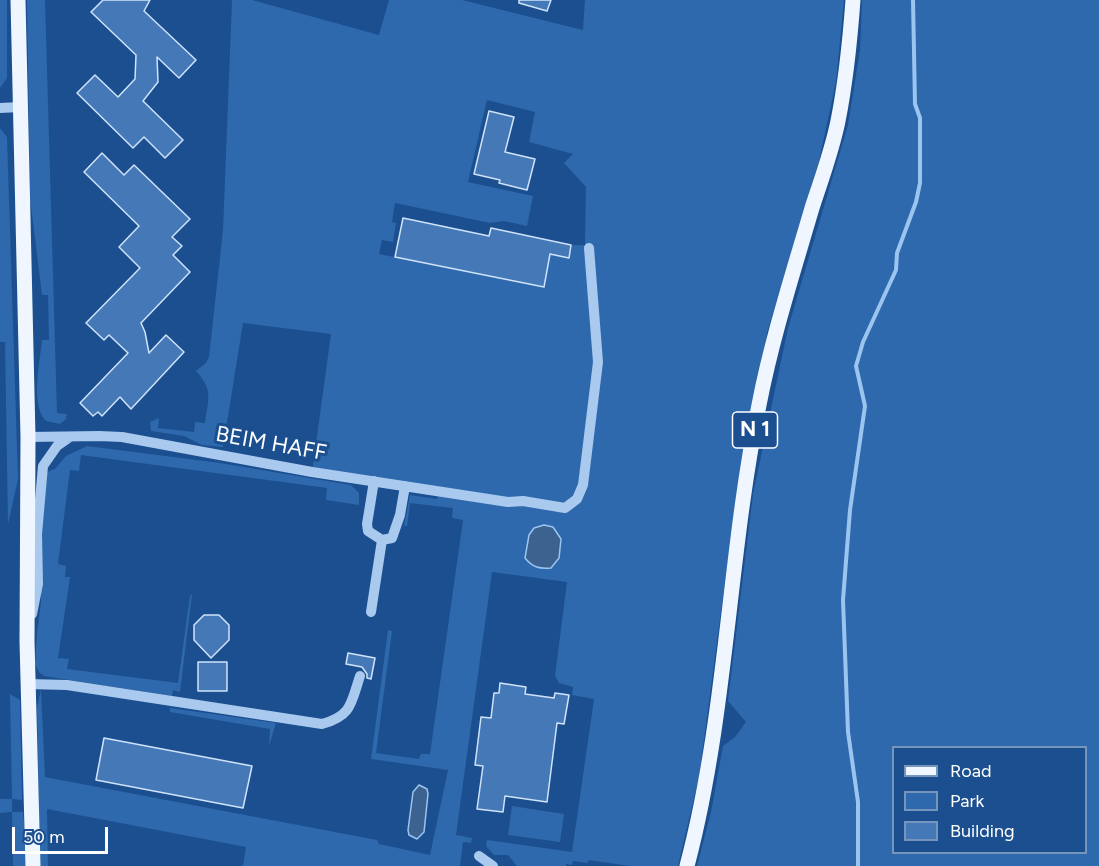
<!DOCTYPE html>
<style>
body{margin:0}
#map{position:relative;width:1099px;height:866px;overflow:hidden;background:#1b4f8f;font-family:Figtree,sans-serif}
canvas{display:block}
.legend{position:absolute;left:892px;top:746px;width:195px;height:108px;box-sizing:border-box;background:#1b4f8f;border:2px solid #7695bc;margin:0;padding:8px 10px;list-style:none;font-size:18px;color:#fff}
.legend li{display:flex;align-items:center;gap:12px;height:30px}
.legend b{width:30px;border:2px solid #7695bc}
.scale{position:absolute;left:12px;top:827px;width:96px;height:27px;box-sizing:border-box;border:3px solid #fff;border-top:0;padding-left:8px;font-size:18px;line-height:21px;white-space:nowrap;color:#fff;-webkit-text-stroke:4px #1b4f8f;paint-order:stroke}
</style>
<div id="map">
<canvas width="1099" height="866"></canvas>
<ul class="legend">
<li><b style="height:8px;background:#f0f6ff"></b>Road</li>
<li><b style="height:16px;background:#2e69ad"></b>Park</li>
<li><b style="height:16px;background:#4478b7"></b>Building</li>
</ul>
<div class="scale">50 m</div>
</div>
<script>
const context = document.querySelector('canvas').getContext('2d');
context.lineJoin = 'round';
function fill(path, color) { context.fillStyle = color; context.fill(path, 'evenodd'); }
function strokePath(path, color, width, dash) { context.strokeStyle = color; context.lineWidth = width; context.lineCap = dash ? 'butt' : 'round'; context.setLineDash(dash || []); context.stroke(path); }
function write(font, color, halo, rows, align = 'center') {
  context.font = font + ' Figtree,sans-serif'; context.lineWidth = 6; context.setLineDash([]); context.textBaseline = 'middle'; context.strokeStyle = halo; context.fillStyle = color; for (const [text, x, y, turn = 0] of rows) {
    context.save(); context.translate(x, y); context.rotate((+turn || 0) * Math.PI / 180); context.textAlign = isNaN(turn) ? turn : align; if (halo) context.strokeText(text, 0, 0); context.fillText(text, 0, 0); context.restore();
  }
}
const green = new Path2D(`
 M0,0H7V78L0,88Z
 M27,0H45L57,413L67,414L66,419L60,424L46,421C30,405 40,362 42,340H49L48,295H42L30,198Z
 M232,0H252L379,35L389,0H462L583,30L585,0H844L836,82L819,161L767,333L736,499L699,777L678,866H630L589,860L587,863L573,861L572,865L566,864V866H517L508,855H494L486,846L487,840L572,852L594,699L572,695L573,687L559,683L555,676L567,582L492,572L456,835L472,838L471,843L463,842L460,866H243L246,847L47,809L48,866H40L37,708L41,689L45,777L377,840L379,844L430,855L448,770L371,759L388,630L392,631L376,753L419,759L421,754H430L463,520L452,518L453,508L410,503L407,526H404L410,495L437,499L438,491L312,472L331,334L243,323L223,447L202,445L184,436L151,431L150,422L159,418L158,428L194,432L195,422L205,423C208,398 214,391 196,371L206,363L209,357L223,230ZM487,100L535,112L529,142L573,154L564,163L586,187L585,245H571L568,258L550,254L545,287L379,254L382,240L393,242L396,223L392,222L395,203L490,223L504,221L527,226L533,196L468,182Z
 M862,0H1099V866H697L711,812L723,746L735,737L746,722L728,701L753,494L788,328L848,125L860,50ZM894,748H1086V852H894Z
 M0,128L7,137L18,479L8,524L5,342H0Z
 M87,446L220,463L351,485L359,493V505L326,500L327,488L81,455L79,471L70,470L58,564L66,566L65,577H70L58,658L69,659L67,669L178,683L190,596L192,594L180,692L173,690L172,696L44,676L39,672L35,664L37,633L41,602V534L47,472L55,469L66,456Z
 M10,694L20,700L22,800L12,799V812H23L28,866H13L12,812L0,813V799H12Z
 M170,708L276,723L269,746L270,729L170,712Z
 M512,806L564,814L560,842L508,835Z`);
const water = new Path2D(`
 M544,525L553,527L561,539L559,558L551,568C539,569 532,567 525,558L529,535L534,528Z
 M419,785L427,789L428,794L424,832L417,839L409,835L408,830L413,792Z`);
const stream = new Path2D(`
 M858,866V802L848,732L843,600L850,510L865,406L856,366L863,342L896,270L897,253L916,202L920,183V118L915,104L913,0`);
const building = new Path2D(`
 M103,0H150L144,11L196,60L179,78L157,57L158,82L143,101L183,140L165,158L144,137L133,148L77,93L95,75L118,97L135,79L136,55L91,12Z
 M519,0H551L547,11L519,3Z
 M489,111L514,117L505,152L535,159L527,190L499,183L500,180L474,174Z
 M102,153L124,175L134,165L190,219L172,237L182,246L173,255L190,272L141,323L145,332L149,353L166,335L184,352L131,409L120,397L102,416L98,412L93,416L80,403L128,353L109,335L104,340L86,323L140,268L119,247L139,226L84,172Z
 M403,218L489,236L491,228L571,245L569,258L550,254L544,287L395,257Z
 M204,615H219L229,625V640L211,658L194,640V625Z
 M348,653L375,658L371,679L367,678V674L362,667L346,664Z
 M198,662H227V691H198Z
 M500,683L526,687L525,694L554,698L555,693L569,695L564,724L557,723L547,802L505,796L503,812L477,809L483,766L475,765L481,717L491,718L494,693H499Z
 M104,738L252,766L243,808L96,780Z`);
const minor = new Path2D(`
 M0,108L20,107
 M28,437L99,436L122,437L312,472L508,502L523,501L565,508L577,499L583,485L598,362L589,248
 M374,481L367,524L368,531L382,540L392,538L400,515L405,486
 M371,612L382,540
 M32,614L38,584L37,534L43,466L57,446L70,437
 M28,684L67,685L322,724C352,716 351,703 360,676
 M479,856L493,866`);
const major = new Path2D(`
 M18,0L28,437L27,641L33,866
 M687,866C727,715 728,557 759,405C772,338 793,273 812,208C821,180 832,151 838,121C846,81 850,41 853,0`);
const shields = [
 [755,430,45]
];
const shieldNames = [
 ["N 1",755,430]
];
const streetNames = [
 ["BEIM HAFF",271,444,10]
];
fill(green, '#2e69ad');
fill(water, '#3c6290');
strokePath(water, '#9cc4f0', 1.5);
strokePath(stream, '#9cc4f0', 4);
fill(building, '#4478b7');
strokePath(building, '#cfe3fa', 1.5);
strokePath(minor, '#a9c9ee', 10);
strokePath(major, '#f0f6ff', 15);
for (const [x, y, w] of shields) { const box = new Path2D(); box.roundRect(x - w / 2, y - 18, w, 36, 4.5); context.fillStyle = '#1b4f8f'; context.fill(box); strokePath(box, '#fff', 1.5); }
write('bold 21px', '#fff', null, shieldNames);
write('22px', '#fff', '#1b4f8f', streetNames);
</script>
